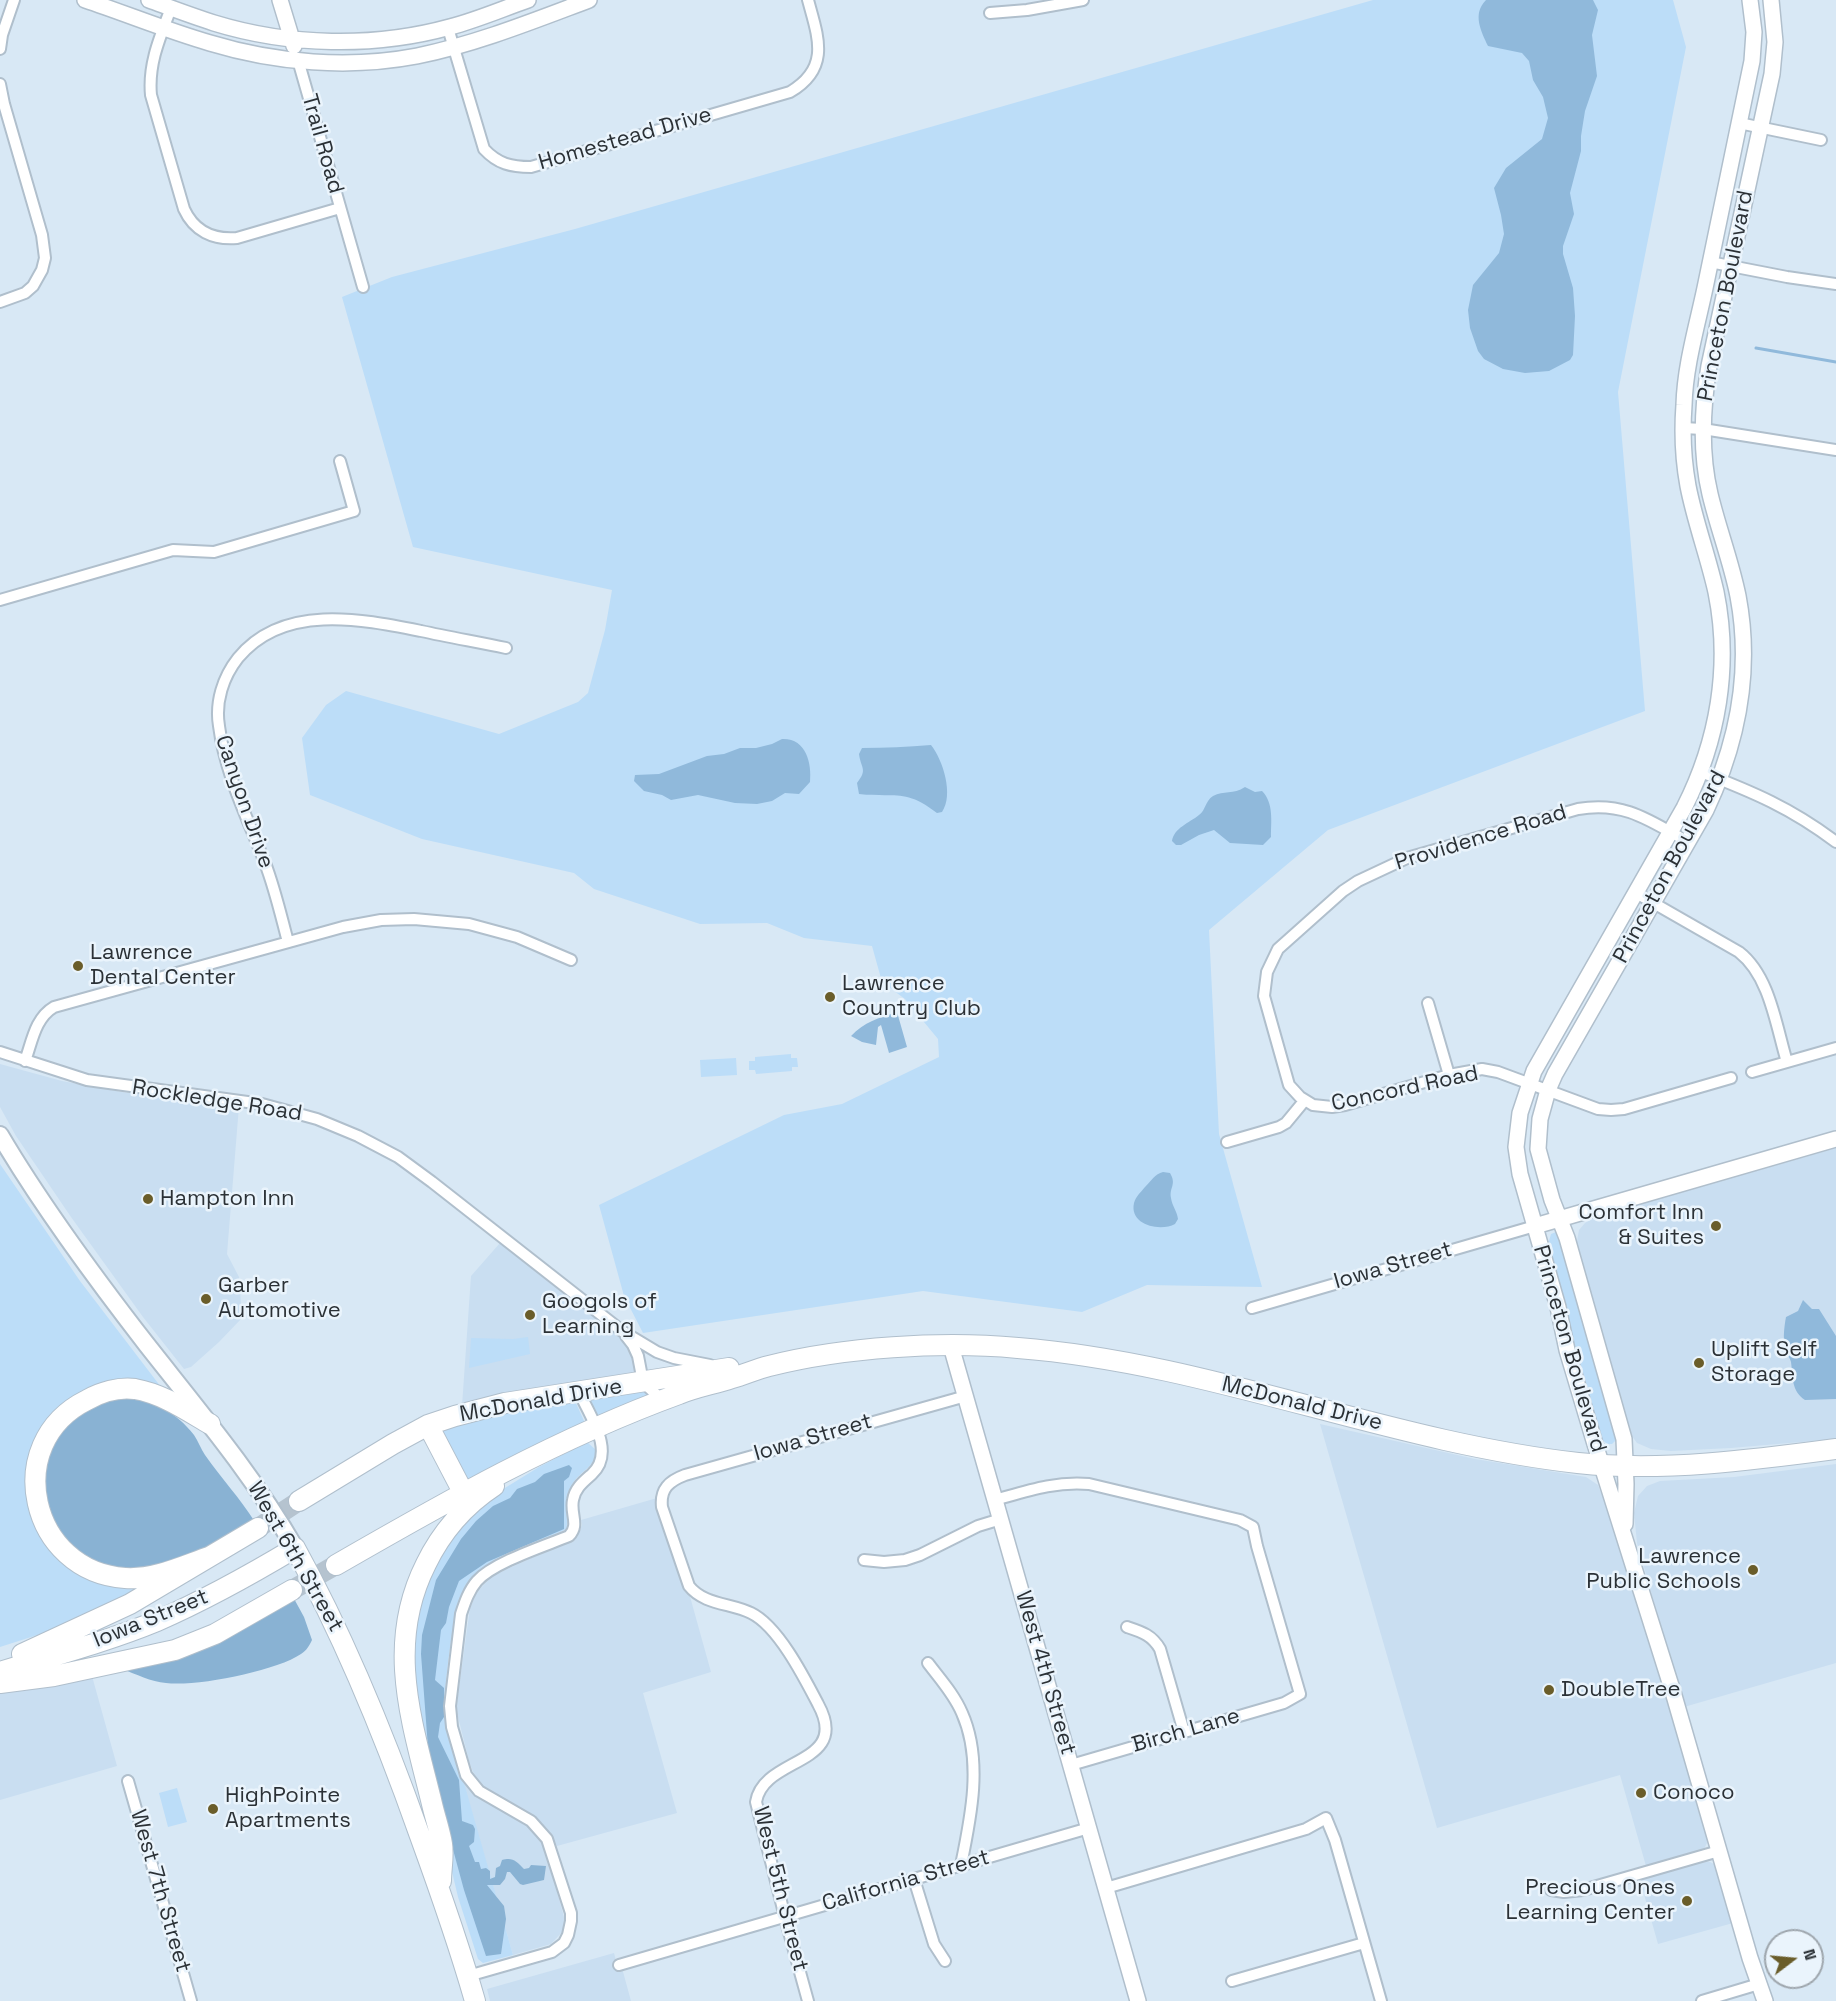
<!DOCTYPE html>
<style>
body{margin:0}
#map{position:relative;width:1836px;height:2001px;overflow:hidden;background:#d8e8f5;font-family:"Space Grotesk",sans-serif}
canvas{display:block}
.north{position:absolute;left:1764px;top:1929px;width:60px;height:60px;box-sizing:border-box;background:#eaf4fc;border:2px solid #9ea6ad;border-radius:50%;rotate:74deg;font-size:16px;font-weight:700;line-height:24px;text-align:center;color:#2b3136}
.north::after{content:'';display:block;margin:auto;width:21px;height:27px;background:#6a5d2a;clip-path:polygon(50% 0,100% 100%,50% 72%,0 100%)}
</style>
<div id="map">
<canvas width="1836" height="2001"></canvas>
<div class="north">N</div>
</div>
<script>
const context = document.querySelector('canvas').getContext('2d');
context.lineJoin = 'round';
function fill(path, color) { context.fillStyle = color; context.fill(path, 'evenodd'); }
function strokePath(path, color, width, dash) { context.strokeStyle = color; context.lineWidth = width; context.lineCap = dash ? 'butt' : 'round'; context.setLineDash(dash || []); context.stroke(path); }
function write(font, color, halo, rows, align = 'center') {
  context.font = font + ' "Space Grotesk",sans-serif'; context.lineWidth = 5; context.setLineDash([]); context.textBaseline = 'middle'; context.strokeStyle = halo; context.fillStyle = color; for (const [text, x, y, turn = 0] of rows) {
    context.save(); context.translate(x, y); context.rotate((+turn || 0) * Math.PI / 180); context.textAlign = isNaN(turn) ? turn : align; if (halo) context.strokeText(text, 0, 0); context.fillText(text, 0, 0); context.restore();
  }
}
const built = new Path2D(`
 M0,1064L62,1081L122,1092L239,1106L227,1254L239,1277L242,1318L219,1342L191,1367L184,1369L143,1317L71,1217L16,1136L0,1107Z
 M1836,1148V1439L1731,1448L1671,1451L1651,1449L1637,1443L1629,1432L1576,1247L1579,1230L1585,1223L1596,1217Z
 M500,1243L622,1339L629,1347L635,1366L634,1373L630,1377L462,1406L471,1276Z
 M1320,1424L1475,1459L1586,1477L1598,1485L1616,1531L1638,1610L1659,1670L1709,1839L1704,1849L1646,1866L1620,1775L1437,1828Z
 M1836,1464V1663L1684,1707L1637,1543L1634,1513L1638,1496L1647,1486L1660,1481L1734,1477Z
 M657,1498L679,1572L689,1593L711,1672L643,1693L677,1813L557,1846L550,1832L537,1818L483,1786L473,1772L469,1761L456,1709L470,1608L477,1592L492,1576L577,1537L582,1525L581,1520Z
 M92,1676L117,1766L0,1800V1693Z
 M460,1773L466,1785L480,1798L524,1823L542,1842L548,1857L565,1921L563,1931L551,1944L513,1955Z
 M1704,1861L1710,1862L1716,1865L1733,1923L1658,1944L1640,1880Z
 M614,1953L618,1968H622L631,2001H490L487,1989Z`);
const green = new Path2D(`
 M1373,0H1673L1686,47L1618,392L1645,711L1328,830L1209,930L1219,1134L1262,1287L1147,1285L1082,1312L923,1291L643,1333L624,1296L599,1205L784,1115L842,1104L939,1057L938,1039L905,999L882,982L872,946L804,938L767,923L700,924L594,889L574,873L422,839L310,795L302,738L326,705L346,691L499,734L578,702L588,693L605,630L612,590L413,547L342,297L392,277L575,229Z
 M791,1054V1058H797L798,1067H792V1071L756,1074L755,1070H749V1061H755V1057Z
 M736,1058L737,1075L701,1077L700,1060Z
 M0,1164L80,1281L164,1391L50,1544L150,1586L56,1629L0,1647Z
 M1556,1232L1558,1233L1617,1439L1612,1444H1607L1602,1439L1547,1248L1551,1234Z
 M528,1337L530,1354L469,1368L471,1338L513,1339Z
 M641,1386L651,1397L598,1416L591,1405V1400Z
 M575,1401L585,1423L472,1480L464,1478L441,1429L469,1419Z
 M587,1442L596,1450C596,1468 579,1471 572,1485C562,1501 571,1514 567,1529L492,1562C480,1570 470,1579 463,1591C453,1611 443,1693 445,1716L513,1955L483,1963L478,1959L458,1897L424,1754L410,1653L422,1591L450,1537L487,1499L539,1467Z
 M177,1788L187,1822L168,1827L159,1793Z`);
const forest = new Path2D(`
 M128,1394C155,1402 176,1412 194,1435C198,1441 201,1449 205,1455C221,1478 240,1498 255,1522C221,1541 161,1573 122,1568C63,1560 27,1500 51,1445C57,1432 70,1420 81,1411C91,1403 116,1398 128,1394Z
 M569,1465L572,1468L569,1477L564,1481V1529L487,1562L459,1581L449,1607L446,1623L441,1630L435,1680L444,1688V1717L440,1723L438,1737L459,1780L462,1821L473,1825L475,1829L474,1842L469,1846L475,1862H479L481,1869L486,1868L490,1871V1879L495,1877L496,1868L500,1866L502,1860C513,1857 516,1861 524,1869L529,1868L531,1865L546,1866L544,1880L523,1885L520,1884L510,1872H507L505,1879L500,1885H487L504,1906L506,1919L501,1954L486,1956L464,1890L429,1761L421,1654L422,1635L436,1580L461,1539L476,1521L493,1506L510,1498L517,1489L535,1482L544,1474Z
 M292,1595L304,1617L312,1640C309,1646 307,1650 301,1654C276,1671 196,1687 166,1683C151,1682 136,1674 122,1669Z`);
const water = new Path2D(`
 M1486,0H1593L1598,10L1592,35L1597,76L1585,111L1581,136V151L1570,193L1574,214L1563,246V254L1573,288L1575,316L1573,355L1570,360L1549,371L1525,373L1503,369L1484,359L1478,351L1470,328L1468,310L1473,285L1499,253L1504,234L1501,215L1494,188L1506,168L1542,139L1548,118L1543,97L1533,80L1529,61L1522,53L1488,46C1481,31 1472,14 1486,0Z
 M782,739C806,738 812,763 810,782L799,794L785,793L772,801L757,804L735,803L698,795L671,800L662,795L644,791L634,781L635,775L659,774L707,756L724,754L740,748H756L772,744Z
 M931,745C943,760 954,795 942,812L937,813C905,788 895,798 859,794L857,783C868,769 861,769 859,754L862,748C885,748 908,747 931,745Z
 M1245,787L1255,792L1262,791C1274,803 1271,822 1271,837L1263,845L1230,843L1214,830L1199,835L1181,845H1176L1172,841C1174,828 1189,823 1199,815C1206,810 1205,801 1213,796C1224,790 1233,795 1245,787Z
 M897,1012L907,1047L889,1053L881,1025L878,1027L876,1045L862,1042L851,1036C864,1022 879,1018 897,1012Z
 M1163,1172L1170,1173C1177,1185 1169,1187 1171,1198C1172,1206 1177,1211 1178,1219L1175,1224C1160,1232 1129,1225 1134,1203C1136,1196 1141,1192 1145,1187C1151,1181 1155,1174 1163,1172Z
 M1803,1300L1812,1309H1819L1836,1336V1399L1805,1400C1791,1391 1793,1376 1791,1362C1790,1358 1789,1358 1787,1354C1782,1343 1784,1328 1786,1317L1798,1311Z`);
const stream = new Path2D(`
 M1756,348L1836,362`);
const highwayTunnel = new Path2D(`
 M258,1528L299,1501
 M292,1590L336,1565`);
const street = new Path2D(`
 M171,8C160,37 148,64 151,95L184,209C194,231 213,240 237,238L340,208
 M990,13L1027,10L1083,0
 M448,28L484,149C498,164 511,167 531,167L790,92C831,68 818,37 808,0
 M0,49L2,35L14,0
 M298,60L363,287
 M0,84L4,104L42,235L45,258L42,270L33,286L25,293L0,302
 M1739,123L1821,140
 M1710,262L1787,277L1836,284
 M1683,428L1703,429L1836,450
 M0,600L173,550L214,552L354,511L340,461
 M1701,772C1753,792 1791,808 1836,842
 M1688,842C1649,820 1624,801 1578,809L1407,858L1358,881L1343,891L1278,949L1267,972L1264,996L1289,1085L1300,1097L1313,1105L1332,1107L1345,1105L1449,1075L1482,1069L1498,1072L1598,1109L1611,1110L1624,1109L1731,1078
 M1636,893L1739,952C1770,976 1776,1026 1787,1062
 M288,942C281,916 275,889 265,863C248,819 225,774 219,726C215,702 223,677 238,658C283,603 361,619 421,631C449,637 477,642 506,648
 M1428,1003L1449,1075
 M0,1052L87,1080L262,1104L317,1119L358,1136L398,1157L432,1182L622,1331L657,1352L674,1358L710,1365
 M25,1061C32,1042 35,1018 54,1007L343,927L381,920L414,919L469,924L517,937L571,960
 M1752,1072L1836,1048
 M1227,1142L1279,1127L1286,1123L1305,1100
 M1252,1308L1535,1226
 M626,1336L633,1345L638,1356L643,1382L662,1400
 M995,1500C1027,1491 1055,1481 1089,1484L1240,1520L1253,1527L1257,1546L1300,1694L1284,1703L1071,1765
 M864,1560L884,1562L905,1560L920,1555L978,1526L1001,1519
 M1127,1627C1142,1632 1152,1635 1160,1649L1184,1732
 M928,1663C940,1679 954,1694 962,1713C983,1760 971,1817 961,1865
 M128,1781L191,2001
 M914,1879L934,1944L945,1961
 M1106,1888L1306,1829L1326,1818L1335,1840L1381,2001
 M1551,1890L1564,1892L1583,1890L1719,1851
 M619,1965L1089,1828
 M468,1976L552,1952L564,1943L568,1935L571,1921V1913L547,1839L531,1821L479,1791L466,1775L452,1727L450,1706L461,1614C465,1602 469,1590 477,1581C494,1562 545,1546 569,1536C580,1525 570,1514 573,1500C575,1488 583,1482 592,1474C616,1452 590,1416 579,1392
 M1232,1981L1364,1943
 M808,2001L787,1925L756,1802C763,1756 852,1766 818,1704C804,1677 778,1626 751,1613C731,1603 704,1605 689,1586L662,1507C660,1489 669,1481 685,1475L966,1396
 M1702,2001L1759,1984`);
const secondary = new Path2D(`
 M85,0C127,14 168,31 210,43C276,63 349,69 417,56C476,44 533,21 589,0
 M149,0C171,8 192,16 214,23C289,46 374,48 450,27C477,20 502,9 528,0
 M280,0L294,46
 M1750,0L1754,32L1752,61C1736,137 1720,213 1705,288C1697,326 1685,366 1684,405C1682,432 1683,459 1688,486C1695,522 1708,556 1716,592C1731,666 1718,741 1684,808L1534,1071L1520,1113L1516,1147L1520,1174L1558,1307L1567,1350L1595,1444L1673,1692L1750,1958L1765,2001
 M1535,1226L1836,1139
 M951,1346L1138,2001
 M1625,1524L1626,1484L1624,1439L1567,1238L1552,1200L1538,1149L1540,1119L1548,1090L1555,1074L1706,810C1738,742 1752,670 1738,596C1731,561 1718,528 1710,494C1700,452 1702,409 1709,366L1772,74L1775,42L1771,0`);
const primary = new Path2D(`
 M0,1135C43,1208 95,1278 147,1345C199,1411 253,1475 295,1548`);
const highway = new Path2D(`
 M428,1425L463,1492
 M299,1501L393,1444L428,1425L455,1416L505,1403L729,1368
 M209,1557C183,1566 154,1580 125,1578C30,1572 0,1443 87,1400C101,1392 119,1387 135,1389C163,1394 186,1410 210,1424
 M336,1565C447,1501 558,1438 679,1394C696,1387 714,1384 732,1378C744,1375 756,1369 769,1366C844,1347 941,1341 1018,1348C1210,1363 1388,1442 1578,1463C1661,1472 1754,1460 1836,1449
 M22,1654L130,1604L258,1528
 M0,1672C52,1656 106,1642 157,1621C205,1600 250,1575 295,1548C346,1640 385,1737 420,1836C440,1891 459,1945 475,2001
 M0,1683L54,1676L175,1650L215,1634L292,1590
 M441,1881C441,1869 444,1856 442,1844C440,1831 435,1817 432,1804C412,1722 385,1645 426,1564C441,1533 465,1505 494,1486`);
const markers = [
 [78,966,6,"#6a5d2a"],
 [830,997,6,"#6a5d2a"],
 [148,1199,6,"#6a5d2a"],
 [1716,1226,6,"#6a5d2a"],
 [206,1299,6,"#6a5d2a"],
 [530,1315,6,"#6a5d2a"],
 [1699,1363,6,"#6a5d2a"],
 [1753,1570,6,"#6a5d2a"],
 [1549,1690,6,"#6a5d2a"],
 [1641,1793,6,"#6a5d2a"],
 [213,1809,6,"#6a5d2a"],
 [1687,1901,6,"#6a5d2a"]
];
const streetNames = [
 ["Homestead Drive",625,139,-16],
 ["Trail Road",322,144,74],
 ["Princeton Boulevard",1726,296,-79],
 ["Canyon Drive",244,802,71],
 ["Providence Road",1481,838,-17],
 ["Princeton Boulevard",1670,867,-62],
 ["Concord Road",1405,1089,-12],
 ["Rockledge Road",217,1101,9],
 ["Iowa Street",1393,1266,-16],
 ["Princeton Boulevard",1569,1349,74],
 ["McDonald Drive",541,1401,-10],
 ["McDonald Drive",1302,1404,14],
 ["Iowa Street",813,1438,-16],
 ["West 6th Street",295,1557,60],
 ["Iowa Street",151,1619,-22],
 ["West 4th Street",1045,1673,74],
 ["Birch Lane",1186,1731,-16],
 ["California Street",906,1881,-16],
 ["West 5th Street",780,1889,76],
 ["West 7th Street",160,1891,74]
];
const poiNames = [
 ["Lawrence",90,953],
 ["Dental Center",90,978],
 ["Lawrence",842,984],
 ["Country Club",842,1009],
 ["Hampton Inn",160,1199],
 ["Comfort Inn",1704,1213,"right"],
 ["& Suites",1704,1238,"right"],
 ["Garber",218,1286],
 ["Automotive",218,1311],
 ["Googols of",542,1302],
 ["Learning",542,1327],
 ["Uplift Self",1711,1350],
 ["Storage",1711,1375],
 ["Lawrence",1741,1557,"right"],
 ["Public Schools",1741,1582,"right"],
 ["DoubleTree",1561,1690],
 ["Conoco",1653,1793],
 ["HighPointe",225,1796],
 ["Apartments",225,1821],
 ["Precious Ones",1675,1888,"right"],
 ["Learning Center",1675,1913,"right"]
];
fill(built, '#c9def1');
fill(green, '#bcddf8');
fill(forest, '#89b2d3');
fill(water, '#90b9db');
strokePath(stream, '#90b9db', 3);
strokePath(highwayTunnel, '#b5c3cf', 20, [20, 10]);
strokePath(street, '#b0bfcc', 14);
strokePath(secondary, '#b0bfcc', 18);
strokePath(primary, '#b0bfcc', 20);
strokePath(highway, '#b0bfcc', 22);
strokePath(street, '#fff', 10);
strokePath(secondary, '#fff', 15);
strokePath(primary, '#fff', 16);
strokePath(highway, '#fff', 20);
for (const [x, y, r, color] of markers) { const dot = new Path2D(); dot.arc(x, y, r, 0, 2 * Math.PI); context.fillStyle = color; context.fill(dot); strokePath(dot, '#eaf4fc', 2); }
write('22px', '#2b3136', '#eaf4fc', streetNames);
write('22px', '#2b3136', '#eaf4fc', poiNames, 'left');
</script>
